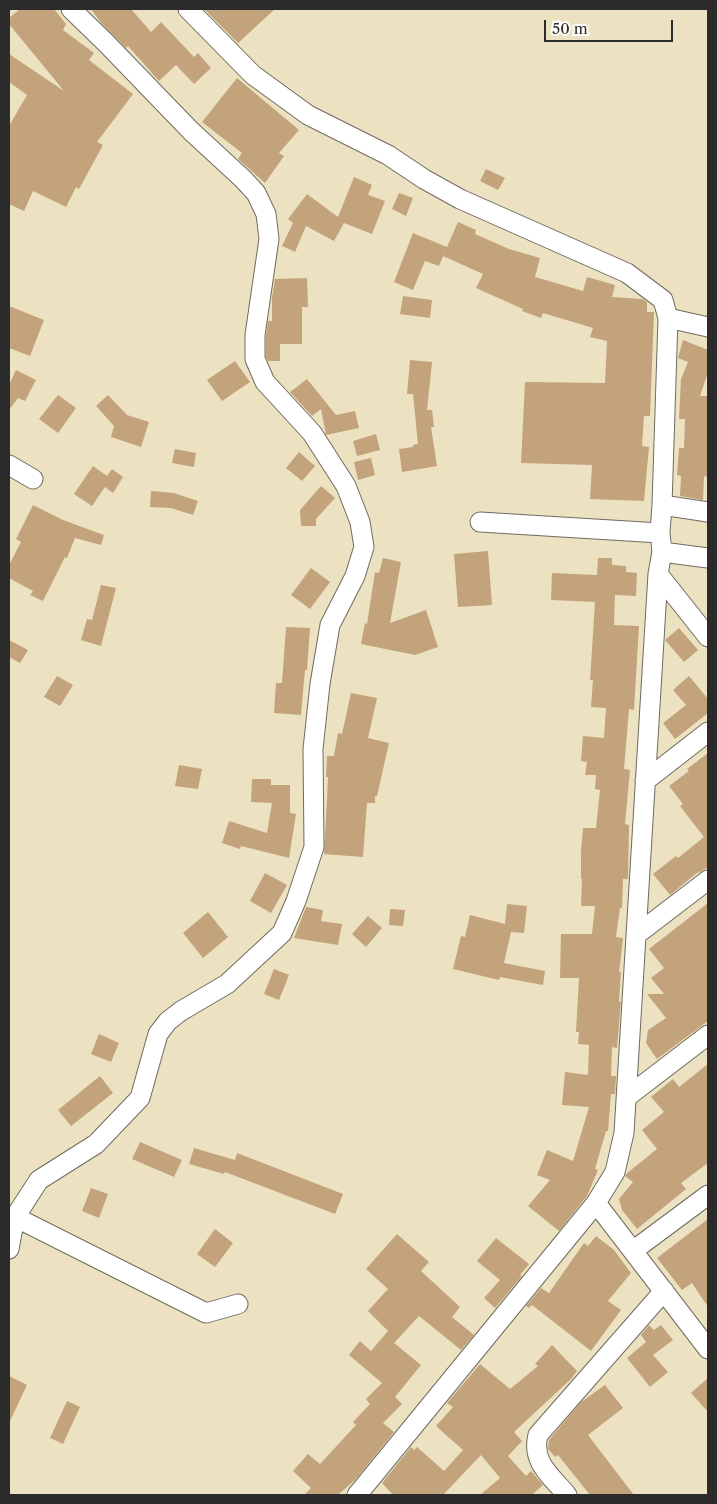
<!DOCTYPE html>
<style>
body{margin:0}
#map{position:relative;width:717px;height:1504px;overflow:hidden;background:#ece2c1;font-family:"Libre Caslon Text",serif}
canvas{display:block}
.frame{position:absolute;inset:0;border:10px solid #2b2b2b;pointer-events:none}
.scale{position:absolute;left:544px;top:20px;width:129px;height:22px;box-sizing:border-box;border:2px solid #2b2b2b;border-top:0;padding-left:6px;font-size:15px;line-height:18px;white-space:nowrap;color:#2b2b2b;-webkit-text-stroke:4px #fdfcf7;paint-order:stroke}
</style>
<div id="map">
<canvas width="717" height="1504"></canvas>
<div class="frame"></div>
<div class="scale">50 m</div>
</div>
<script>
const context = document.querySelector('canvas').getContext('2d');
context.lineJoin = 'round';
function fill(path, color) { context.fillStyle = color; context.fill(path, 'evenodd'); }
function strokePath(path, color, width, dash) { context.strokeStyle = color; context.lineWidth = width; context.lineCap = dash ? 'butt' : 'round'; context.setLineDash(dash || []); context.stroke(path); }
const building = new Path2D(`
 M20,9H54L66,24L63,30L94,53L89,60L133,94L97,142L103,145L79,189L76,187L66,207L33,191L24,211L9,204V126L27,95L9,82V54L64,91L9,24V18Z
 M91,9H131L151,32L161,22L194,57L198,53L211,68L194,84L176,65L159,81L128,46L126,48L101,23Z
 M204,9H275L238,43Z
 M237,78L299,130L279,153L284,156L265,183L238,159L242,153L202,122Z
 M486,169L505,178L498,190L480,181Z
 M354,177L372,185L368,195L385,201L372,234L344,223L334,241L306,226L295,252L282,246L293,223L288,219L307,194L338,217Z
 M399,193L413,198L406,216L392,209Z
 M458,222L476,230L475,234L509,249L540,258L535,277L583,291L587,277L615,285L612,297L642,299L647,302V312H654L650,416H644L642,446L649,447L644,501L590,499L592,465L521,463L525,382L605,383L607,341L590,337L593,328L543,313L541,318L522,311L523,309L476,288L483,274L443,256Z
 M413,233L447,247L439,266L425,261L413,290L394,282Z
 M307,278L308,307H302V344H280V361H268L266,357V336L268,321H272V298L275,279Z
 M403,296L432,300L430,318L400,314Z
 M9,306L44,320L30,356L9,348Z
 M683,340L708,350V372L700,396H708L707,425H708V477L704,476L703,500L680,496L681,476L677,475L679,448H684L685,419H679L681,379L688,362L678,358Z
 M410,360L432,362L427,410H432L434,427H431L437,466L402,472L399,449L413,447V445L418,444L413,394H407Z
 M235,361L250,382L222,401L207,380Z
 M16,370L36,380L25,401L18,398L9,410V385Z
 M307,379L336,415L355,411L359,428L326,435L321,409L312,416L290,392Z
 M58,395L76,408L58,433L39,419Z
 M108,395L127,415L149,422L141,447L111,437L114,426L96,406Z
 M376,434L380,450L357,456L353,441Z
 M175,449L196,453L194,467L172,463Z
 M299,452L315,466L302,481L286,468Z
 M371,458L375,475L358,480L354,462Z
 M93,466L107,476L112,469L123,477L113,493L105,487L92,506L74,494Z
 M321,486L335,498L316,519V526H301L300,510Z
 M151,491L174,493L198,501L193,515L171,508L150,507Z
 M33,505L63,520L104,535L101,545L75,538L67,558L65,557L43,601L30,595L33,591L9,578V565L21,542L16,539Z
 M488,551L492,605L458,607L454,554Z
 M383,558L401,562L390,623L426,610L438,647L415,655L361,644L365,623L367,624L375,572L379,573Z
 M598,558H612V565L626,566V572L637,573L636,596L615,595L614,625L639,626L634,710L629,709L624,769L630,770L625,824L629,825L628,879H623L622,908H620L616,937L623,938L619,973L621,971L619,1002L621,1001L617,1048L612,1047L611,1076H616L615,1094H611L608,1131H606L595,1169L598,1170L587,1196L559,1231L528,1206L550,1180L537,1175L547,1150L573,1161L589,1107L562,1105L565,1072L588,1075L589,1045L578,1044L579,1032H576L579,978H560L561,934H592L595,906H581L582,879H581V851L583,828H596L600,790L595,789L596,775H585L587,762L581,761L583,736L604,738L606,708L591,707L593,680H590L595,602L551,600L552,573L597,575Z
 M311,568L330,582L310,609L291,595Z
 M101,585L116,588L101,646L81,640L87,619L92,620Z
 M286,627L310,628L307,670H305L301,715L274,713L276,683H282Z
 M679,628L698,650L684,662L665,640Z
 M9,640L28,650L20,663L9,657Z
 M57,676L73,685L60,706L44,697Z
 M689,676L708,699V713L675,739L663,723L686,705L673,690Z
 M351,693L377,698L368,738L389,743L377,796H375V803H367L363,857L324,854L327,799L328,777H326L327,756H334L338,733L342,734Z
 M708,753V867L699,873L698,872L670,895L653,874L676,856L678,858L704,837L680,806L683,804L669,786L689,771L687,769Z
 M179,765L202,769L198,789L175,786Z
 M252,779H271V785H290V813L296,814L289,858L241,846L240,849L222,843L229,821L267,833L272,803L251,802Z
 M265,873L287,885L271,913L250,901Z
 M708,903V1021L657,1059L646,1043L648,1030L666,1018L647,994H664L651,978L664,968L649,949Z
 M507,904L527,906L524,933L511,932L504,963L545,971L543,985L500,977L499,980L453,969L461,936L465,937L470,915L505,924Z
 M306,907L323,910L321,921L342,924L338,945L294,938Z
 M390,909L405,910L403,926L389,925Z
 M208,912L228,937L203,958L183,933Z
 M368,916L382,928L366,947L352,934Z
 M274,969L289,975L279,1000L264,994Z
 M99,1034L119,1043L111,1062L91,1054Z
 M708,1064V1163L681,1183L686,1189L637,1229L622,1210L619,1199L633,1182L625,1176L626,1174L657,1149L642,1130L664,1112L651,1097L673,1079L679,1087Z
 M100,1076L113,1093L71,1126L58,1110Z
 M140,1142L182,1160L174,1177L132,1159Z
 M194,1148L235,1160L237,1153L343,1194L335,1214L225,1172L224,1174L189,1164Z
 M91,1188L108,1194L99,1218L82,1211Z
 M708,1219V1307L692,1283L682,1290L657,1258Z
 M215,1229L233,1243L215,1267L197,1254Z
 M397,1234L429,1262L421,1271L460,1307L452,1317L474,1335L461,1350L419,1316L394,1343L421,1365L395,1397L402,1404L383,1423L394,1432L356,1479L338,1495H304L311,1488L293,1471L308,1454L320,1464L356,1425L353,1422L370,1404L366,1399L382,1383L349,1355L360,1341L371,1351L388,1331L368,1311L388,1289L366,1269Z
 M596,1236L614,1250L631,1273L608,1301L621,1310L591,1351L532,1305L529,1308L526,1306L541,1288L549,1293L584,1243L588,1246Z
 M496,1238L529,1264L520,1275L522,1276L495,1308L484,1298L500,1280L477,1261Z
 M649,1325L654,1330L661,1325L673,1340L653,1355L668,1372L650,1387L627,1358L646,1342L641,1335Z
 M552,1345L577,1371L571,1379L514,1432L522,1441L508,1456L526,1476L531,1471L543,1485L532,1495H480L500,1478L481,1455L443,1495H393L382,1483L411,1447L414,1450L417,1447L444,1471L463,1450L436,1426L453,1407L447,1403L480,1364L510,1389L538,1366L535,1364Z
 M9,1376L27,1385L9,1423Z
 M708,1378V1412L691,1393Z
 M605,1385L623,1408L588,1435L634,1495H590L558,1455L555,1457L548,1449L549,1440L581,1402Z
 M67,1401L80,1407L63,1444L50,1438Z`);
const minor = new Path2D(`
 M188,9L253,75L308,115L388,155L424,179L460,199L627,273L663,300L668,318L708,327
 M9,465L33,479
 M662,505L708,512
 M480,522L660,533
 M662,552L708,558
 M658,574L708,637
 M645,781L708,732
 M636,935L708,880
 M627,1097L708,1035
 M596,1203L708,1349
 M15,1217L206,1313L238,1304
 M9,1249L15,1217L39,1180L96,1144L140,1098L158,1034L168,1021L181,1011L227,984L282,933L296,901L314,847L313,749L320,684L330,625L355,576L364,547L360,522L346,486L312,433L265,382L255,359V335L269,239L266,214L256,193L243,179L191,131L106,43L71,9
 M634,1250L708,1195
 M357,1495L596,1203L615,1172L624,1133L658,574L662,552L660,533L662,505L668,318
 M567,1495C551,1476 531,1462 538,1435L664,1291`);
fill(building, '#c2a37c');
strokePath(minor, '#6f6b60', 21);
strokePath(minor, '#fff', 19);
</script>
